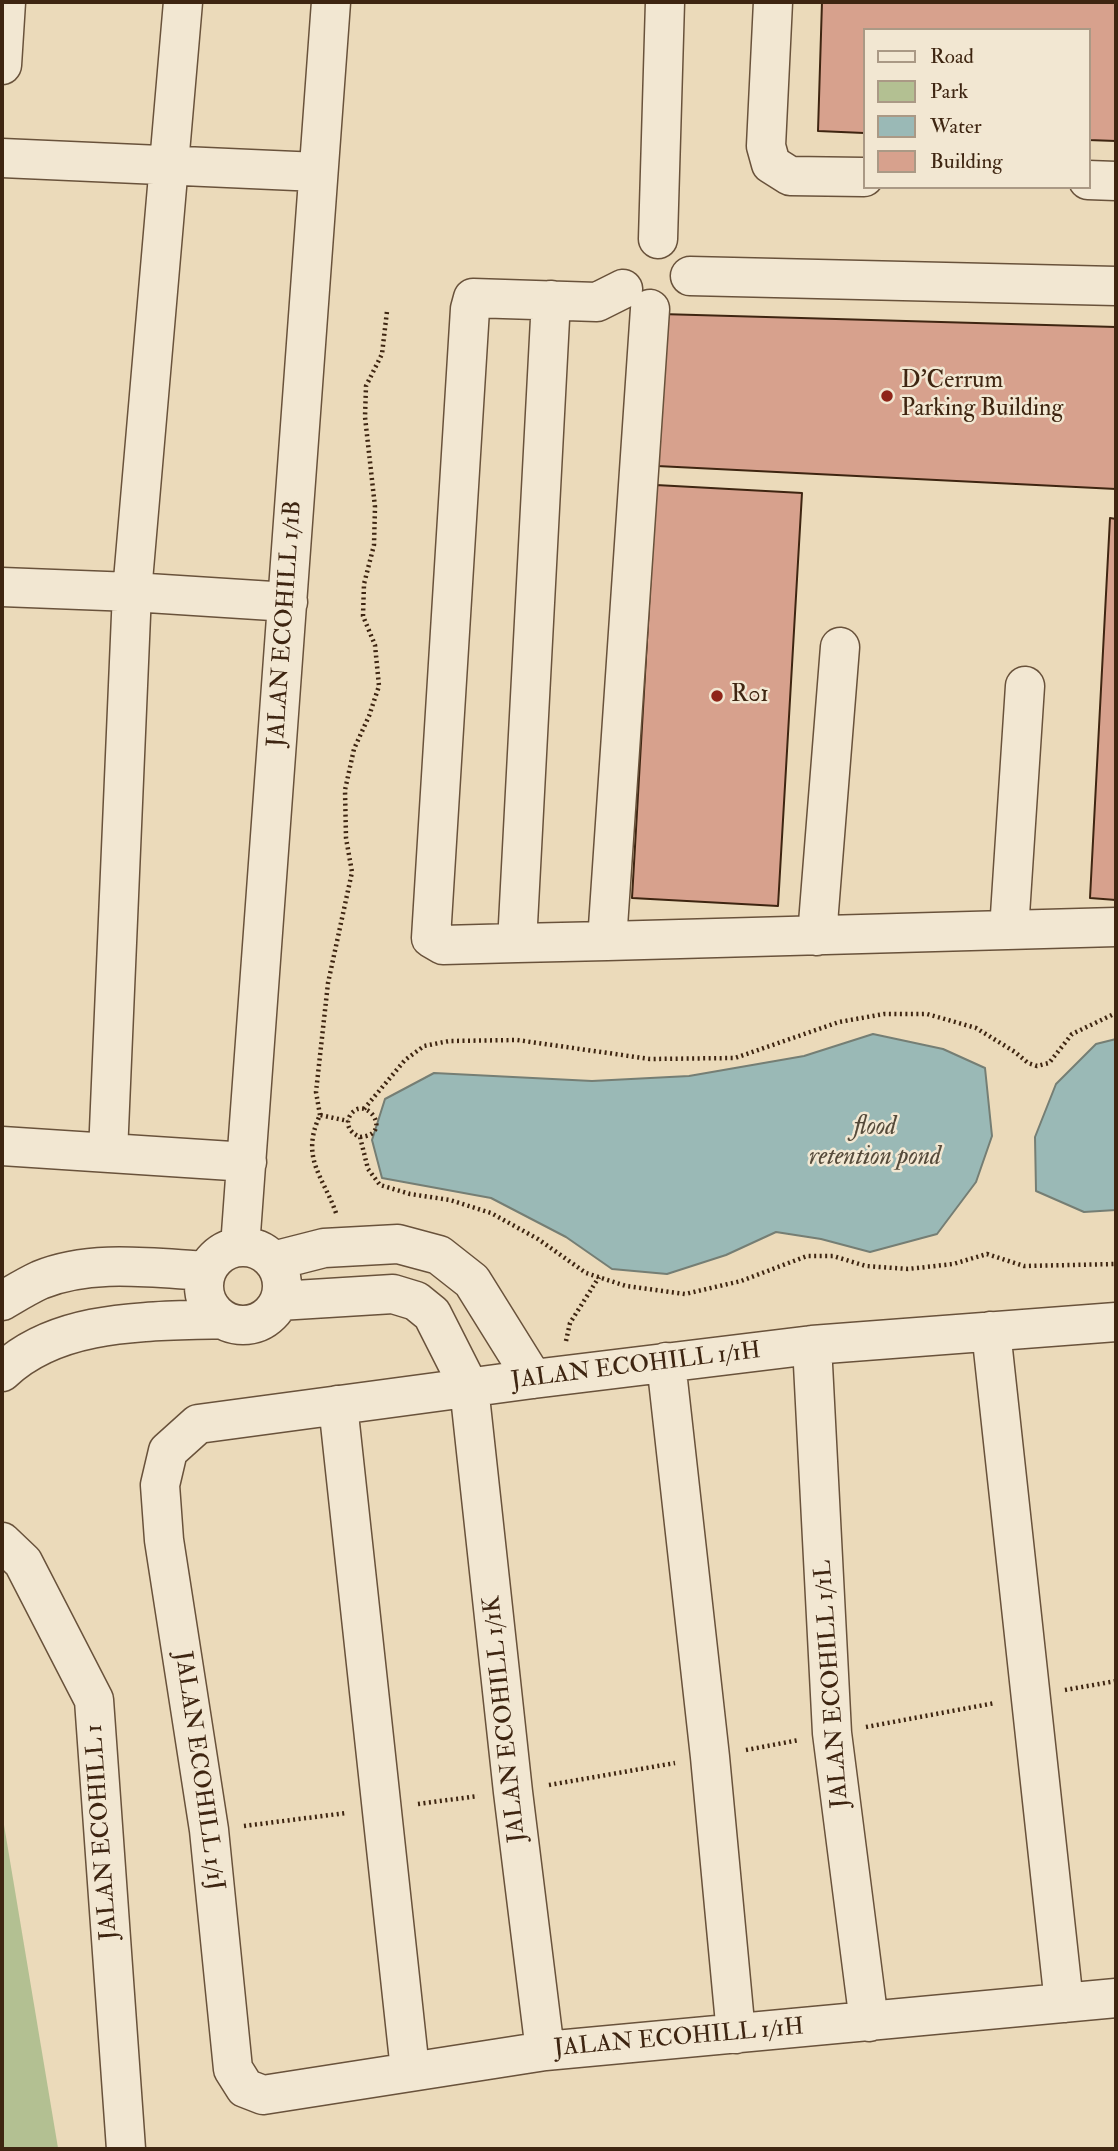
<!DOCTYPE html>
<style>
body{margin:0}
#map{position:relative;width:1118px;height:2151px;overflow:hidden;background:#ebdaba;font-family:"IM FELL Double Pica",serif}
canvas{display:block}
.frame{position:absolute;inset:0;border:4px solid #3e2511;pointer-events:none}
.legend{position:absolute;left:863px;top:28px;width:228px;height:161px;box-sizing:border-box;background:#f2e7d2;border:2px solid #aa9985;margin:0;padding:9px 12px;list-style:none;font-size:21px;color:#3e2511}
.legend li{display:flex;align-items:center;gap:14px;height:35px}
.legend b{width:35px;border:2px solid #aa9985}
</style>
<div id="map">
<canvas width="1118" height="2151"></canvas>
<div class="frame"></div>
<ul class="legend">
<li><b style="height:9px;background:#f2e7d2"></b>Road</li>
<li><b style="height:19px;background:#b3c092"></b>Park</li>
<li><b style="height:19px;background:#9ab9b6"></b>Water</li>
<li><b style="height:19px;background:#d7a18d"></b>Building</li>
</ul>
</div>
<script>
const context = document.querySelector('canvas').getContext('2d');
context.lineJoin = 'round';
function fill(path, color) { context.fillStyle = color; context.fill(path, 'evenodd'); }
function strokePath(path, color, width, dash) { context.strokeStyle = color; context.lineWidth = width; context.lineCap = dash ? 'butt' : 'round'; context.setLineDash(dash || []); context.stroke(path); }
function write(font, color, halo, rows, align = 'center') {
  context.font = font + ' "IM FELL Double Pica",serif'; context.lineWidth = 5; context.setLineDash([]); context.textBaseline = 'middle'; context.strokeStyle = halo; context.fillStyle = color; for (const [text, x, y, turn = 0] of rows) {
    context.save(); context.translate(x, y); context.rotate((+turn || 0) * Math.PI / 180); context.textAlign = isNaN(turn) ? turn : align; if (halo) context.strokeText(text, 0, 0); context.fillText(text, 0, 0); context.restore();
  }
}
const green = new Path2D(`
 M2,1813L58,2148L57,2149H2Z`);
const water = new Path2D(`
 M873,1034L943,1049L985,1068L992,1136L976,1182L937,1234L870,1252L821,1239L776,1232L726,1255L667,1274L612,1269L566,1237L491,1198L382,1178L372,1140L385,1099L434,1073L592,1081L689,1076L804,1056Z
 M1116,1039V1210L1084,1212L1036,1191L1035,1137L1056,1084L1096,1044Z`);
const building = new Path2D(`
 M822,2H1116V141L1088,140V30H864V133L818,131Z
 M661,314L1116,327V489L657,466Z
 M656,485L802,493L778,906L632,898Z
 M1110,518L1116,519V900L1090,898Z`);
const path = new Path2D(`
 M364,1109L405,1060L424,1046L449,1041L517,1040L650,1059L735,1058L839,1022L884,1014H927L976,1028L1015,1052L1028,1063L1037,1066L1049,1063L1072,1034L1116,1013
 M320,1115L316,1092L328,983L352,872L346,838L345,790L354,749L369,716L379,686L375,645L363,616L364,584L374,545L375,507L365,417L366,386L382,354L387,311
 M360,1137C394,1135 367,1094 351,1114C344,1124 350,1133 360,1137L368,1169L380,1185L410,1194L450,1200L491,1213L538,1239L586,1273L626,1286L685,1294L741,1281L807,1256H833L866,1266L908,1269L953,1264L987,1254L1024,1266L1116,1264
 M336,1213C323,1176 300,1158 320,1115L348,1121
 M566,1341L570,1323L599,1277
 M1065,1690L1116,1681
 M866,1727L995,1703
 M746,1750L799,1740
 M549,1785L675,1763
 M418,1804L478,1796
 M244,1826L346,1813`);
const minor = new Path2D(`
 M773,2L766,146L771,164L790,176L864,177
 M2,65L6,2
 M2,158L318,172
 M1088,180L1116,181
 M658,239L665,2
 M690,276L1116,286
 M551,300L517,943L443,945L431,938L470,309L473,298L597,302L623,289
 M650,309L607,941L1116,927
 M2,587L132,592L288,602
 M1009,930L1025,686
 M817,936L840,647
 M517,943L607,941
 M2,1146L247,1162
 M108,1153L132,592L183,2
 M240,1247L331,2
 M204 1286a39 39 0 1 1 78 0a39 39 0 1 1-78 0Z
 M273,1261L324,1248L398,1244L439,1255L472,1281L533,1379
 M2,1301C14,1294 27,1286 40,1280C91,1259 152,1268 206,1271
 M279,1301L393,1294L416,1301L432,1314L469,1387L513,1792L545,2051
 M1116,1322L812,1345L533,1379L198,1424L168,1451L160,1485L164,1540L209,1830L233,2069L245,2088L263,2095L545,2051L1116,1998
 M991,1331L1064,2003
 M812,1345L832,1733L869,2022
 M666,1362L710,1757L736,2034
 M2,1372C59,1318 148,1322 222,1319
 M338,1405L410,2070
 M2,1542L23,1562L94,1700L126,2149`);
const markers = [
 [887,396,7,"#8f2418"],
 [717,696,7,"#8f2418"]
];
const poiNames = [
 ["D'Cerrum",901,382],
 ["Parking Building",901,410],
 ["R01",731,696]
];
const streetNames = [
 ["JALAN ECOHILL 1/1B",286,624,-86],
 ["JALAN ECOHILL 1/1H",636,1367,-7],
 ["JALAN ECOHILL 1/1L",833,1684,-94],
 ["JALAN ECOHILL 1/1K",506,1719,-96],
 ["JALAN ECOHILL 1/1J",198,1771,82],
 ["JALAN ECOHILL 1",103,1832,-94],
 ["JALAN ECOHILL 1/1H",679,2039,-5]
];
const waterNames = [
 ["flood",875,1128],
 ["retention pond",875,1158]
];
fill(green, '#b3c092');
fill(water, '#9ab9b6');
strokePath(water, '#757e74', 2);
fill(building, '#d7a18d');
strokePath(building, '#3e2511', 2);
strokePath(minor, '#69523b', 41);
strokePath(path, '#3e2511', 4.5, [2, 3.5]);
strokePath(minor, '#f2e7d2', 38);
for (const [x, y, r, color] of markers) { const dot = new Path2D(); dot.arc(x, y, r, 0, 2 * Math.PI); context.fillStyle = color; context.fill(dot); strokePath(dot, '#f2e7d2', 2.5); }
write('24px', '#3e2511', '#f2e7d2', poiNames, 'left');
write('24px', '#3e2511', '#f2e7d2', streetNames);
write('italic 26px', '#554a3a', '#f2e7d2', waterNames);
</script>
